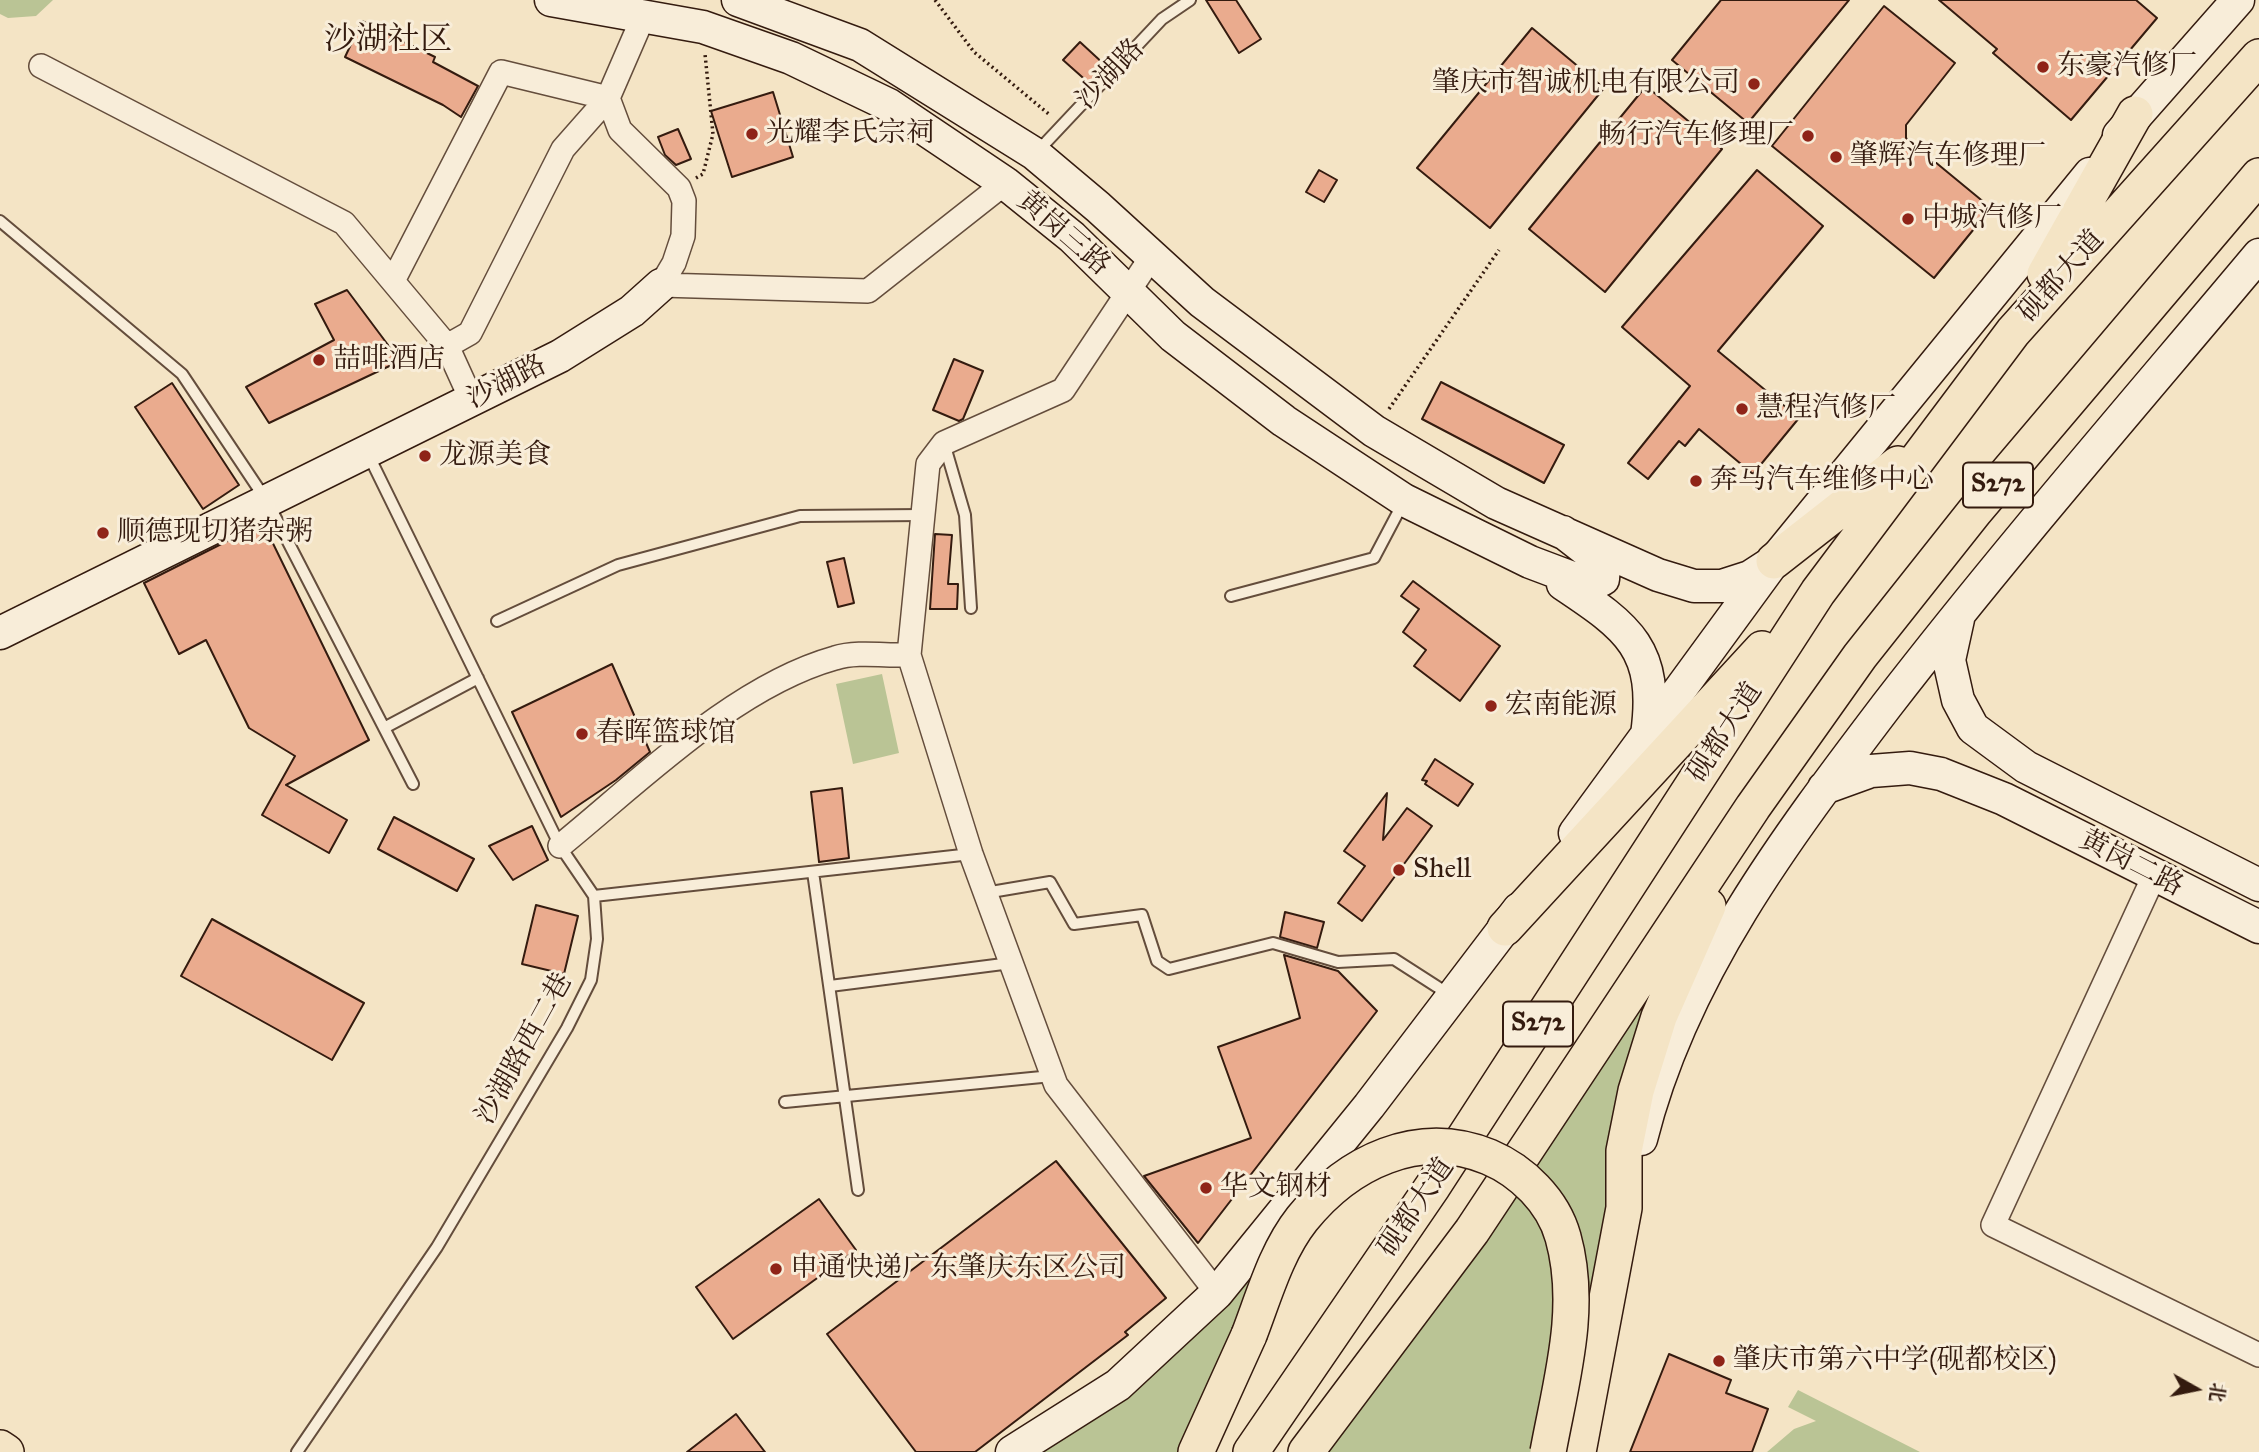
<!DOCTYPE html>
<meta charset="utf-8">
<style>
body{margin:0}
#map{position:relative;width:2259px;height:1452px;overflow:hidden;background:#f4e4c5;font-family:"IM FELL Great Primer","Noto Serif SC",serif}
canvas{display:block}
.north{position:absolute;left:2161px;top:1354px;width:70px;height:70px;-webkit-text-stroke:5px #f8edd9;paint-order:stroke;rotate:99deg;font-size:19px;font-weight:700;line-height:28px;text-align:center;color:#341b0f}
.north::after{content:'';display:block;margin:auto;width:24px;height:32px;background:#341b0f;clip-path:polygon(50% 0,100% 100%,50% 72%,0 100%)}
</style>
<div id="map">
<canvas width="2259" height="1452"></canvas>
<div class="north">北</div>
</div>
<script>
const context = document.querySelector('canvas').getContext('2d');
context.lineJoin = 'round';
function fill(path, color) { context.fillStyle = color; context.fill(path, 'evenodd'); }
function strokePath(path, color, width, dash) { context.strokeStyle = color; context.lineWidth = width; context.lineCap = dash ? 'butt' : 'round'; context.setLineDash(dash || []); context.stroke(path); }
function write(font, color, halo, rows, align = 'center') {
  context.font = font + ' "IM FELL Great Primer","Noto Serif SC",serif'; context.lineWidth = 6; context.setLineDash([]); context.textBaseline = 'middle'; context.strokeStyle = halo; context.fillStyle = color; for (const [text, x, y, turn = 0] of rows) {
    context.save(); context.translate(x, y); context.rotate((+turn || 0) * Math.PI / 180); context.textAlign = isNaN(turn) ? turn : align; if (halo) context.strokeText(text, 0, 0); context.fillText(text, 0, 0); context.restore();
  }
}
const green = new Path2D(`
 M0,0H53L36,16L8,18L0,14Z
 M882,674L899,753L853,764L836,684Z
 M1672,965L1591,1316L1534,1452H1315Z
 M1289,1219L1183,1452H1041L1117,1404L1163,1363Z
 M1798,1390L1920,1452H1767L1794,1429L1816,1421L1788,1407Z`);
const building = new Path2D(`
 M1206,0H1236L1261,39L1239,53Z
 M1721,0H1849L1748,123L1672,60Z
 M1939,0H2136L2157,18L2071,120L1993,53L1997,49Z
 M1884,6L1955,63L1906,125V138L1991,208L1934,278L1772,146Z
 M362,21L435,57L433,62L478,86L461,117L443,105L345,57Z
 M1532,28L1604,88L1490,228L1417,168Z
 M1080,42L1106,66L1090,84L1063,60Z
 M1646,86L1722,149L1605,292L1529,229Z
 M773,92L793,157L732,177L711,111Z
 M678,129L691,159L676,165L665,155L658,137Z
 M1319,170L1337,180L1324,202L1306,192Z
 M1757,170L1823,226L1718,351L1799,418L1753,474L1699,429L1685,446L1679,441L1648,479L1628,463L1690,386L1622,327Z
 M347,290L400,361L269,423L246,387L334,340L315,304Z
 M954,359L983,371L963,419L959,421L933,410Z
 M1441,382L1564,445L1544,483L1422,419Z
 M172,383L239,485L203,509L135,407Z
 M263,523L369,740L286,785L347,820L329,853L262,815L295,756L249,728L206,640L179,654L144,583Z
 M935,534L952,535L948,584H958L957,609H930Z
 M844,558L854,603L838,607L827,562Z
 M1413,581L1500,646L1460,701L1414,666L1426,650L1403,632L1419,609L1401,596Z
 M612,664L650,752L616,780L561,817L512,712Z
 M1435,759L1473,784L1458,806L1425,784L1427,781L1422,780Z
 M842,788L849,858L819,862L811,792Z
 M1387,793L1383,840L1407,808L1432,826L1362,921L1338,903L1365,866L1344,851Z
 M394,817L474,859L457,891L378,849Z
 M532,826L548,860L513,880L489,846Z
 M536,905L578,916L564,974L522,964Z
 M1285,912L1324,922L1317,948L1280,937Z
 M212,919L364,1003L332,1060L181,976Z
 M1284,955L1338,971L1377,1011L1198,1243L1144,1176L1251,1138L1218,1047L1300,1018Z
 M1056,1161L1166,1298L1125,1332L1128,1335L975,1452H916L827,1334Z
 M819,1199L856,1250L733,1339L696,1287Z
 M1669,1354L1731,1380L1726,1393L1768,1409L1752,1452H1630Z
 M736,1414L765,1452H687Z`);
const path = new Path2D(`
 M935,0L974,52L1050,115
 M696,178L703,174L713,134L705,54
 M1389,409L1499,250`);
const lane = new Path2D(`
 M1036,153L1162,19L1190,0
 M0,221L182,374L268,503L413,784
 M944,443L965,515L971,608
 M1231,596L1374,558L1403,503
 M497,621L618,565L800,516L923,515
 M384,728L478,678
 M813,872L858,1190
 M985,893L1050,882L1074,924L1142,915L1157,961L1169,969L1273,943L1338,962L1394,959L1450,995
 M594,896L971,854
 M830,986L1011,963
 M785,1102L1052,1076
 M297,1452L437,1247L567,1028L591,980L597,939L594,896L560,846L368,454`);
const street = new Path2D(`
 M644,15L608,98L620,130L679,188L684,201L683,236L674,263L661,285L868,291L1005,183
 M41,66L344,223L447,346L472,401
 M1152,256L1063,390L944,443L928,464L909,655L971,854L1056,1085L1217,1293
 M393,281L501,72L608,98L563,149L470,333L447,346
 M560,846C640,781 735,686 835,658C857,651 886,656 909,655
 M2154,876L1993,1225L2259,1355`);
const secondary = new Path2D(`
 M551,0L703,27L791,58L889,105L1005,183L1072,237L1173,336L1284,421L1404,500L1530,562L1591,585L1603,579L1604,564L1563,532
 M738,0L860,45L1035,154L1098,207L1202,302L1374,431L1496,503L1658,575L1694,586H1722L1750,577L1767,566
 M2119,135L2238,0
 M1563,584C1629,628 1659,649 1647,735
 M1958,619L1949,660L1958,700L1973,728L2026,767L2259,885
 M0,633L560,356L632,311L661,285
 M1824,788L1871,771L1910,768L1941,774L2004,799L2259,927
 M1575,833L1774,561L2090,174
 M1641,1139C1682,975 1786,838 1887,705C2006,551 2134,404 2259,255
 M1012,1452L1118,1385L1217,1293L1369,1106L1519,909`);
const primary = new Path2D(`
 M2045,274L2135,114
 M1774,561L1898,464
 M1505,928L1762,649
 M0,1448L6,1452
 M1196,1452L1249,1335
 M1251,1452L1433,1186L1818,592L2013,332L2259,57
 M1306,1452L1472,1231L1753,807L1860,656L1975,511L2259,176
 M1578,1452L1624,1208V1151L1636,1091L1659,1017L1708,906`);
const primaryBridge = new Path2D(`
 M1249,1335C1264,1296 1276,1252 1302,1219C1348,1162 1418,1128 1489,1157C1522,1171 1553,1201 1563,1237C1583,1308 1561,1381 1548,1452`);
const markers = [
 [2043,67,7,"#8f2418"],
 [1754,84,7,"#8f2418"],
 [752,134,7,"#8f2418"],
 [1808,136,7,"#8f2418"],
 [1836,157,7,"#8f2418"],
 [1908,219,7,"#8f2418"],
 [319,360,7,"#8f2418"],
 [1742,409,7,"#8f2418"],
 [425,456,7,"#8f2418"],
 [1696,481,7,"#8f2418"],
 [103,533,7,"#8f2418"],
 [1491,706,7,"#8f2418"],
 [582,734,7,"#8f2418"],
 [1399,870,7,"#8f2418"],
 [1206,1188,7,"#8f2418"],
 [776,1269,7,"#8f2418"],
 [1719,1361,7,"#8f2418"]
];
const shields = [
 [1998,485,70],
 [1538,1024,70]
];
const shieldNames = [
 ["S272",1998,485],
 ["S272",1538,1024]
];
const poiNames = [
 ["东豪汽修厂",2057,67],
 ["肇庆市智诚机电有限公司",1740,84,"right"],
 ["光耀李氏宗祠",766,134],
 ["畅行汽车修理厂",1794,136,"right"],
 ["肇辉汽车修理厂",1850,157],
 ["中城汽修厂",1922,219],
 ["喆啡酒店",333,360],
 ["慧程汽修厂",1756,409],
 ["龙源美食",439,456],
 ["奔马汽车维修中心",1710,481],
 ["顺德现切猪杂粥",117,533],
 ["宏南能源",1505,706],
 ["春晖篮球馆",596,734],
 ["Shell",1413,870],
 ["华文钢材",1220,1188],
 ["申通快递广东肇庆东区公司",790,1269],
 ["肇庆市第六中学(砚都校区)",1733,1361]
];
const streetNames = [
 ["沙湖路",1111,75,-47],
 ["黄岗三路",1063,234,41],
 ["砚都大道",2062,277,-48],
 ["沙湖路",507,383,-27],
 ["砚都大道",1726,733,-57],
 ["黄岗二路",2131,864,27],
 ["沙湖路西二巷",525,1049,-61],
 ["砚都大道",1417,1208,-56]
];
const quarterNames = [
 ["沙湖社区",388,41]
];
fill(green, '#bac495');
fill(building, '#eaab8e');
strokePath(building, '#341b0f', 2);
strokePath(lane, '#644d3c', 14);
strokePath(street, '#644d3c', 26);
strokePath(secondary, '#341b0f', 35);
strokePath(primary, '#341b0f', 38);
strokePath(path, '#341b0f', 3.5, [2, 3.5]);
strokePath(lane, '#f8edd9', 10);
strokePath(street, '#f8edd9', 23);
strokePath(secondary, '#f8edd9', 32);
strokePath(primary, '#f4e4c5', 35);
strokePath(primaryBridge, '#341b0f', 38, []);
strokePath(primaryBridge, '#f4e4c5', 35);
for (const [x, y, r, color] of markers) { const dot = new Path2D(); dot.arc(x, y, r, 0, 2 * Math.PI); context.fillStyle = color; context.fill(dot); strokePath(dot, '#f8edd9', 2.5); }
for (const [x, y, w] of shields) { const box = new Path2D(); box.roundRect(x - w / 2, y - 22.5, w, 45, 5); context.fillStyle = '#f8edd9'; context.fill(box); strokePath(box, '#341b0f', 2); }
write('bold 26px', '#341b0f', null, shieldNames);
write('28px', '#341b0f', '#f8edd9', poiNames, 'left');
write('28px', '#341b0f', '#f8edd9', streetNames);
write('32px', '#341b0f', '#f8edd9', quarterNames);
</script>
